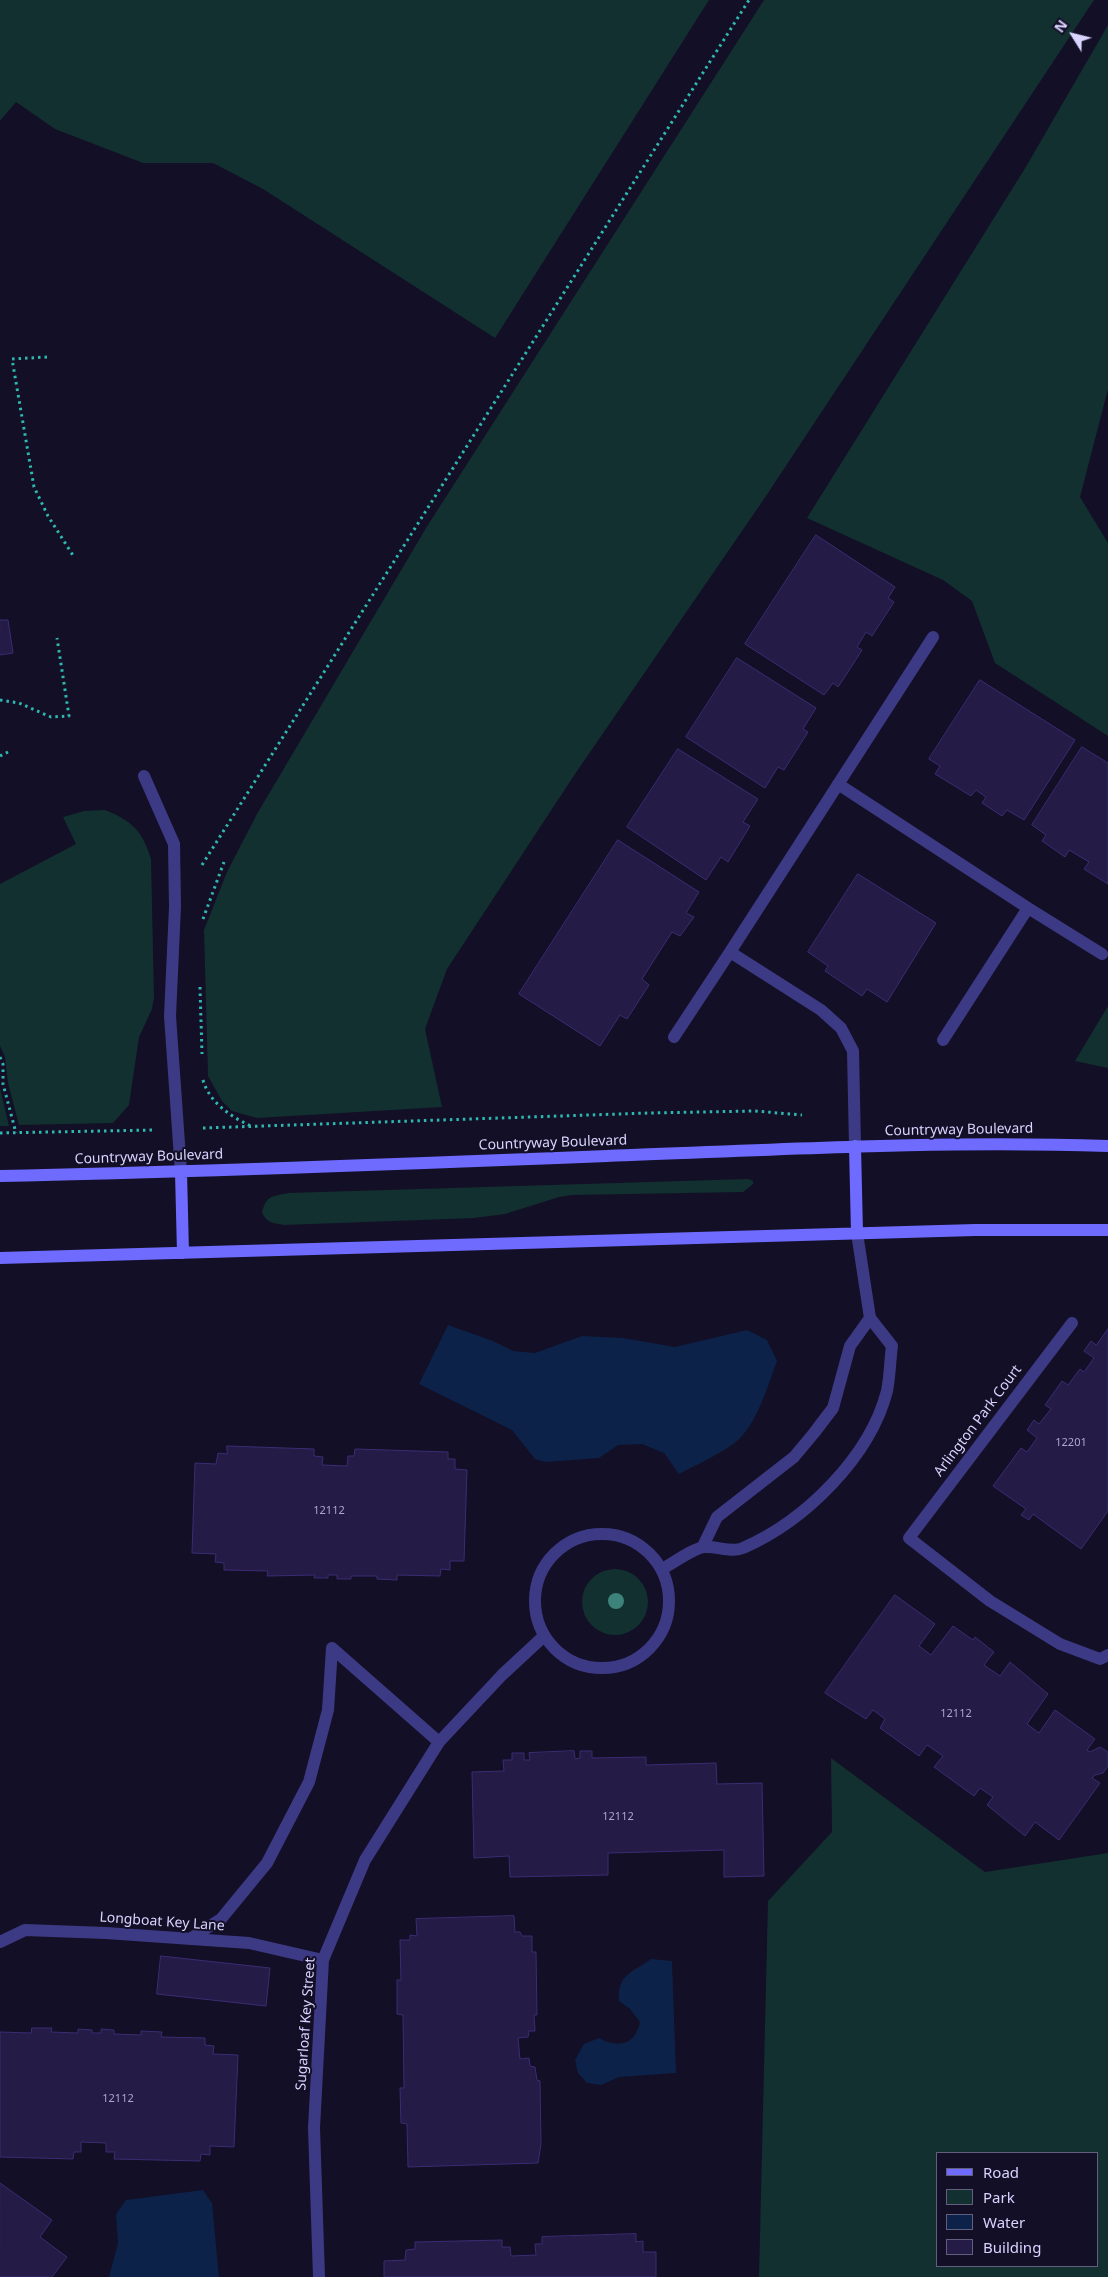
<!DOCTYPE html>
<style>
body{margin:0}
#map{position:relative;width:1108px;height:2277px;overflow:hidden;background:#130f26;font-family:"Noto Sans",sans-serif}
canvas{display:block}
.legend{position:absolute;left:936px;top:2152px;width:162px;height:115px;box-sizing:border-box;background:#130f26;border:1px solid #625e7d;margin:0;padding:6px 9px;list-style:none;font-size:15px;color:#d9d4ff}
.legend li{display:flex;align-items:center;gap:10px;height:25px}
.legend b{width:25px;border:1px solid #625e7d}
.north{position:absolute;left:1048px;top:10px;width:50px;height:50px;-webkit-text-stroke:4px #130f26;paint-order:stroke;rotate:306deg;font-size:14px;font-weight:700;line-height:20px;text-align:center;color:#d9d4ff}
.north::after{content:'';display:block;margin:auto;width:18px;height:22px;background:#d9d4ff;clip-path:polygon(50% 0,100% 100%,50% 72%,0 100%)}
</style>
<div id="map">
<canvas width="1108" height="2277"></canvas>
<ul class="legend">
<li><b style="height:6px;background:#6f6bff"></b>Road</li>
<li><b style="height:14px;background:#12302f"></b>Park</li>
<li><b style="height:14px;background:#0c2248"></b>Water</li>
<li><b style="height:14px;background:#241b47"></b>Building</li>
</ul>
<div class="north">N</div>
</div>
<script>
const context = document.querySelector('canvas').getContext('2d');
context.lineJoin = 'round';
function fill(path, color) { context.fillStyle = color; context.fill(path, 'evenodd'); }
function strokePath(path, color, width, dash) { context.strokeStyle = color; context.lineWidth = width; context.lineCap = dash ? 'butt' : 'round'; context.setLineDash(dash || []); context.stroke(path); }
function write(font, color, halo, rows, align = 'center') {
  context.font = font + ' "Noto Sans",sans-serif'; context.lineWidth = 4; context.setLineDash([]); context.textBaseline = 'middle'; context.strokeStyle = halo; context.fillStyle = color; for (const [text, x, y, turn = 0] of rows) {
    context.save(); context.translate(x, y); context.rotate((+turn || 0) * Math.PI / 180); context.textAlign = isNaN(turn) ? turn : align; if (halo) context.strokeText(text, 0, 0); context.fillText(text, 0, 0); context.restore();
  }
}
const green = new Path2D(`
 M0,0H709L495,338L263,189L213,163H143L55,129L16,102L0,121Z
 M764,0H1094L764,499L575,774L447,969L425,1029L442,1107L257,1118L232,1111L222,1101L208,1076L204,930L227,872L257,814L426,528Z
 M1108,25V389L1080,497L1108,543V736L995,663L972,601L943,580L807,518L1027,165Z
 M105,810C132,821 142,830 151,859L154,997L152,1009L139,1037L129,1105L113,1123L19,1125L8,1083L5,1057L0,1046V884L76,844L63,817L84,811Z
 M1108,1006V1068L1075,1061Z
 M0,1088L9,1126H0Z
 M748,1179L753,1181V1184L743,1192L572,1195L559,1197L505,1214L474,1218L284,1225C274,1223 266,1223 262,1212C267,1195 271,1197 288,1193Z
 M582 1602a33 33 0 1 1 66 0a33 33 0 1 1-66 0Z
 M831,1758L985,1872L1108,1853V2277H759L768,1901L832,1832ZM937,2153H1097V2266H937Z`);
const water = new Path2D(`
 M448,1325L493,1341L513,1351L535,1353L582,1336L623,1338L675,1347L747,1330L767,1340L777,1361C769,1383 758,1419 742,1436C730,1450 696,1465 679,1474L664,1453L642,1444L618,1445L599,1458L545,1462L535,1459L512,1430L419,1384Z
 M651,1959L672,1961L676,2073L619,2077L601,2085L587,2083L578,2073L575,2060L584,2044L599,2038C618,2048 635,2046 640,2022L630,2009L619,2001C617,1974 632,1973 651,1959Z
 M203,2190L212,2203L219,2277H109L118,2243L116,2214L126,2200Z`);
const building = new Path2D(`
 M816,535L895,587L888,598L894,602L872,636L866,632L857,647L862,650L848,672L838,687L833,683L824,695L745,644Z
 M0,620H8L13,653L0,655Z
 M737,658L816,708L803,729L808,732L784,770L778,767L765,788L686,737Z
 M980,680L1075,740L1024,820L1007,810L1002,816L982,803L986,797L976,790L971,796L935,774L940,766L929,759Z
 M1082,747L1108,763V884L1084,869L1089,862L1069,850L1065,857L1042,841L1046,835L1032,825Z
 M678,749L758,799L743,822L750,826L728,862L721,857L706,880L627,827Z
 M618,840L699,892L686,913L694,917L680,936L672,932L642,979L649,985L627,1019L620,1015L600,1046L519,994Z
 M858,874L936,923L887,1002L867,989L862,996L825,971L828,966L808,952Z
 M1108,1329V1511L1081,1549L1033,1514L1029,1520L1021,1515L1026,1509L993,1486L1021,1448L1027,1452L1037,1438L1027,1430L1034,1420L1039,1424L1051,1409L1045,1405L1062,1381L1068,1385L1080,1369L1084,1372L1094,1358L1084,1351L1091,1341L1096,1345Z
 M227,1446L314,1449V1456L323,1457L322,1465L347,1466L348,1456H354L355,1449L448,1452V1459H455V1469L467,1470L464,1561H450V1570L441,1569L440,1576L397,1575V1580L377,1579V1576H351V1579H337V1575H328V1578H314L315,1575L267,1576L268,1571L224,1570V1563L215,1562L216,1554L192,1553L195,1463L216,1464L218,1453L227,1454Z
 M895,1595L935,1624L919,1646L931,1655L953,1626L973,1640L975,1637L994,1652L984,1665L1000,1676L1010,1662L1048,1694L1027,1724L1039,1733L1055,1710L1095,1739L1087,1750L1090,1752L1100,1747L1108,1752V1766L1103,1773L1095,1775L1092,1778L1100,1783L1059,1840L1035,1822L1025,1836L987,1805L993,1797L980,1788L974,1796L934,1767L943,1756L927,1745L919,1756L880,1728L885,1719L873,1710L866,1719L825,1693Z
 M574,1751L575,1759L580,1758V1751H592V1758L646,1757V1765L716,1763L717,1784L762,1783L764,1876L724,1877V1850L608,1853V1875L510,1877L509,1856L474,1858L472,1772L504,1771L503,1760H512V1753H524V1760H530L529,1753Z
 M514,1916L515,1932H520L522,1936H532V1952H536L537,2015H534L535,2031H529L528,2037L518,2038L520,2059L529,2058L530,2066L535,2067L537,2080L540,2081L541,2144L538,2163L408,2167L407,2124L401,2123L400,2088H404L403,2015L397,2014V1980H401L400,1940H410V1935L417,1936L416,1919Z
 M161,1956L270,1968L266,2006L157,1994Z
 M32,2028H52L51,2032L78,2033V2029L92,2030V2033H101V2029L114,2030V2034L141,2035V2031L162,2032L161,2037L205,2038V2045L214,2046L213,2054L238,2055L234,2147L210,2146V2155L201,2154L200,2161L114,2159L115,2152H106V2143L81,2142V2152H74L73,2159L0,2157V2032L31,2033Z
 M0,2183L52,2220L40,2237L67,2257L52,2277H0Z
 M636,2234V2242L643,2241V2252H656V2277H384V2261L405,2260L406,2250L415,2249V2242L502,2240V2247H510L511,2256L536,2255L535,2244H542V2237Z`);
const path = new Path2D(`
 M47,357L12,359L34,487L48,516L74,557
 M0,700L19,703L51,717L69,716L57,638
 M0,756L8,752
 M202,865L749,0
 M203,919L224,862
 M200,987L202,1054
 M0,1057L3,1064V1084L16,1133
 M203,1080C209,1102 231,1117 251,1126
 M203,1128L649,1113L755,1111L802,1115
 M0,1133L152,1130`);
const lane = new Path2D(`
 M144,776L174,844L175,907L170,1016L181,1172
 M838,784L1028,908L943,1040
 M1028,908L1102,954
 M674,1037L730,952
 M855,1146L853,1051L841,1028L821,1010L730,952L933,637`);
const street = new Path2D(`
 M1072,1323L909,1538L990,1601L1060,1644L1100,1659L1108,1655
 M535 1601a67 67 0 1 1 134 0a67 67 0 1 1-134 0Z
 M703,1546L717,1517L794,1457L814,1433L833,1408L850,1346L870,1318
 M662,1569C672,1564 695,1547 705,1547C716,1546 733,1553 743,1548C805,1521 870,1457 887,1391C890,1376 890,1360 892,1346L870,1318L857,1233
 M190,1939L221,1919L267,1863L309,1782L328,1710L332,1648L439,1742
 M0,1942L25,1930L106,1933L249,1943L323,1960
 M319,2277L314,2128L323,1960L365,1860L439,1742L502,1675L544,1636`);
const secondary = new Path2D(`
 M855,1146L857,1233
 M181,1172L183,1253
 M0,1176C202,1172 405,1164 607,1156C774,1150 941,1140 1108,1146
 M0,1258L975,1230H1108`);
const trees = [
 [616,1601]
];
const numberNames = [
 ["12201",1071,1443],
 ["12112",329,1511],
 ["12112",956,1714],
 ["12112",618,1817],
 ["12112",118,2099]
];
const streetNames = [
 ["Countryway Boulevard",959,1130,-1],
 ["Countryway Boulevard",553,1143,-2],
 ["Countryway Boulevard",149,1157,-2],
 ["Arlington Park Court",978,1421,-53],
 ["Longboat Key Lane",162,1922,4],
 ["Sugarloaf Key Street",306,2024,-86]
];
fill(green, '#12302f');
fill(water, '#0c2248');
fill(building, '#241b47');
strokePath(building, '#3b2d73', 1);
strokePath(path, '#2fb8b0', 3, [2.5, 4]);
strokePath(lane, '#3d3a85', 12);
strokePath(street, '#3d3a85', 12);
strokePath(secondary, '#6f6bff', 12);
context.fillStyle = '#3d827b';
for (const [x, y] of trees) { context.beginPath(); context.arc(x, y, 8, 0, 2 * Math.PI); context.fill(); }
write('11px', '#aca6d1', null, numberNames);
write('14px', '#d9d4ff', '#130f26', streetNames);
</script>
